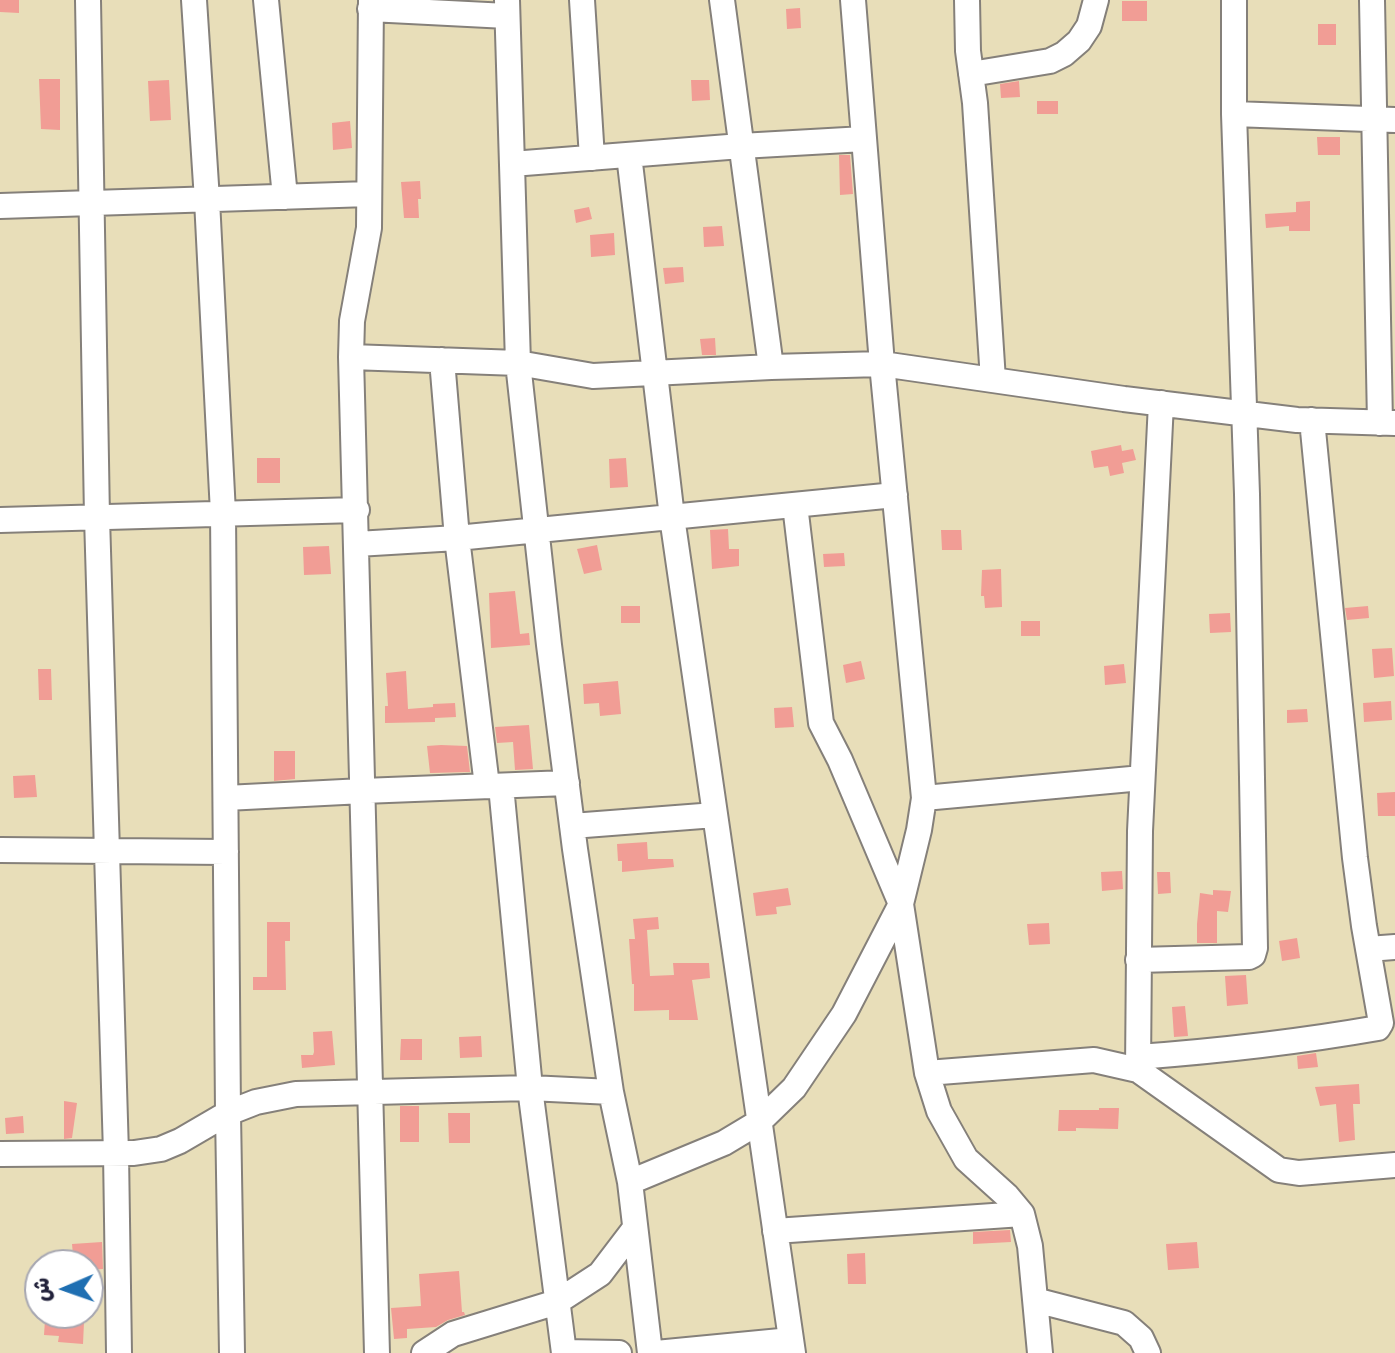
<!DOCTYPE html>
<meta charset="utf-8">
<style>
body{margin:0}
#map{position:relative;width:1395px;height:1353px;overflow:hidden;background:#e8deb9;font-family:Itim,"Playpen Sans Arabic",sans-serif}
canvas{display:block}
.north{position:absolute;left:24px;top:1249px;width:80px;height:80px;box-sizing:border-box;background:#fff;border:2px solid #a7a7b1;border-radius:50%;rotate:268deg;font-size:22px;font-weight:700;line-height:32px;text-align:center;color:#22223b}
.north::after{content:'';display:block;margin:auto;width:28px;height:36px;background:#1f6fb2;clip-path:polygon(50% 0,100% 100%,50% 72%,0 100%)}
</style>
<div id="map">
<canvas width="1395" height="1353"></canvas>
<div class="north">ش</div>
</div>
<script>
const context = document.querySelector('canvas').getContext('2d');
context.lineJoin = 'round';
function fill(path, color) { context.fillStyle = color; context.fill(path, 'evenodd'); }
function strokePath(path, color, width, dash) { context.strokeStyle = color; context.lineWidth = width; context.lineCap = dash ? 'butt' : 'round'; context.setLineDash(dash || []); context.stroke(path); }
const building = new Path2D(`
 M0,0H19V13L0,12Z
 M1122,1H1147V21H1122Z
 M800,8L801,28L787,29L786,9Z
 M1318,24H1336V45H1318Z
 M39,79H60V130L41,129Z
 M169,80L171,120L150,121L148,81Z
 M691,80H709L710,100L692,101Z
 M1019,81L1020,97L1001,98L1000,84Z
 M1037,101H1058V114H1037Z
 M350,121L352,148L333,150L332,123Z
 M1317,137H1340V155H1318Z
 M839,155H850L853,194L840,195Z
 M420,181L421,199H418L419,218H404L401,182Z
 M1310,201V231H1289V226L1266,228L1265,214L1296,212V202Z
 M589,207L592,219L576,223L574,210Z
 M722,226L724,246L704,247L703,227Z
 M614,233L615,255L591,257L590,235Z
 M683,267L684,282L665,284L663,268Z
 M715,338L716,355H702L700,339Z
 M1121,445L1122,451L1133,449L1136,460L1122,463L1124,473L1110,476L1108,466L1094,468L1091,451Z
 M257,458H280V483H257Z
 M626,458L628,487L610,488L609,459Z
 M728,529L729,549H739V566L712,569L710,530Z
 M941,530H961L962,550H942Z
 M597,545L602,570L584,574L577,549Z
 M329,546L331,574L304,575L303,547Z
 M844,553L845,566L824,567L823,554Z
 M1001,569L1002,607L985,608L984,596H981L982,570Z
 M515,591L520,634L529,633L530,645L491,648L489,593Z
 M621,606H640V623H621Z
 M1368,606L1369,618L1347,620L1345,608Z
 M1230,613L1231,632L1210,633L1209,614Z
 M1021,621H1040V636H1021Z
 M1392,648L1394,676L1374,678L1372,649Z
 M861,661L865,679L846,683L843,665Z
 M1124,664L1126,683L1105,685L1104,666Z
 M38,669H51L52,700H39Z
 M406,671L408,709L433,707V704L455,703L456,717L435,718V722L385,723V706H388L386,673Z
 M618,681L621,714L600,716L599,703L584,704L583,684Z
 M1391,701L1392,720L1364,722L1363,703Z
 M792,707L794,727L775,728L774,708Z
 M1307,709L1308,722L1287,723V710Z
 M529,725L533,769L515,770L513,742L497,743L495,727Z
 M441,745L467,746L470,772L430,773L427,746Z
 M274,751H295V779L274,781Z
 M35,775L37,797L14,798L13,776Z
 M1395,792V816H1378L1377,793Z
 M647,842L648,859H673L674,867L622,872V861H618L617,844Z
 M1122,871L1123,889L1102,891L1101,872Z
 M1157,872H1170L1171,893L1158,894Z
 M788,888L791,905L776,907L777,914L756,916L753,893Z
 M1213,890L1231,891L1228,912L1217,911V943H1197V924L1200,893L1213,895Z
 M658,917L659,929L647,930L650,976L674,975L673,963H709L710,978L692,980L698,1020H669V1010L634,1011V984H632L629,939H635L633,919Z
 M267,922H290V941H285L286,990H253V977H267Z
 M1049,923L1050,944L1029,945L1027,924Z
 M1297,938L1300,958L1282,961L1279,941Z
 M1246,975L1248,1004L1227,1006L1225,976Z
 M1185,1006L1188,1036L1174,1037L1172,1007Z
 M332,1031L335,1065L302,1068L301,1055H313L314,1052L313,1032Z
 M481,1036L482,1057L460,1058L459,1037Z
 M401,1039H422V1060H400Z
 M1316,1053L1318,1067L1298,1069L1297,1056Z
 M1359,1084L1360,1104H1353L1355,1140L1339,1142L1336,1104L1320,1106L1315,1087Z
 M64,1101L77,1103L72,1138L64,1139Z
 M400,1106H419V1142H400Z
 M1099,1108H1119L1118,1129L1076,1128V1131H1058L1059,1110H1099Z
 M448,1113H470V1143H449Z
 M23,1116L24,1133L6,1134L5,1118Z
 M1010,1230L1011,1242L973,1244V1232Z
 M102,1242L103,1269L88,1270V1265H74L72,1244Z
 M1197,1242L1199,1268L1168,1270L1166,1244Z
 M865,1253L866,1284H848L847,1254Z
 M459,1271L462,1312H464L465,1315L448,1320L436,1327L407,1329V1338L394,1339L391,1308L421,1306L419,1274Z
 M45,1320L84,1322L83,1344L58,1342L59,1336L44,1335Z`);
const minor = new Path2D(`
 M88,0L97,517L116,1153L119,1353
 M194,0L207,200L223,513L228,1113L232,1353
 M266,0L285,197
 M371,0L369,228L352,321L351,357L377,1353
 M507,0L518,363L549,645L575,849L611,1092
 M582,0L592,158
 M722,0L771,367
 M967,0L968,51L975,103L993,380
 M1372,0L1380,423
 M370,9L507,16
 M971,74L1050,61L1064,54L1079,41L1089,26L1096,0
 M1234,114L1395,120
 M629,155L672,517L793,1353
 M512,164L741,146L864,139
 M0,206L369,194
 M351,357L518,363L593,376L771,367L882,364L1124,399L1297,420L1395,423
 M442,360L457,538L487,786
 M795,505L821,723L840,760L901,904L927,1073L939,1111L966,1159L1007,1196L1022,1214L1030,1246L1040,1353
 M0,520L357,510
 M357,544L457,538L895,495
 M501,786L530,1088L564,1353
 M226,798L363,791L567,783
 M924,798L1142,778
 M572,826L715,815
 M0,850L226,852
 M1368,949L1395,947
 M1138,960L1249,957L1253,955L1255,948L1247,494L1234,114V0
 M1138,1057C1219,1051 1298,1042 1378,1028L1381,1023L1364,926L1355,858L1312,420
 M1138,1070L1140,831L1161,403
 M927,1073L1094,1060L1138,1070L1279,1170L1299,1173L1395,1165
 M0,1154L134,1153L161,1149L180,1141L228,1113L256,1102L296,1094L530,1088L611,1092L630,1182L650,1353
 M630,1182L724,1143L759,1122L794,1088L844,1014L901,904L919,830L924,798L882,364L853,0
 M775,1231L1022,1214
 M1035,1300L1124,1323L1141,1338L1148,1353
 M564,1352L619,1353
 M424,1353L453,1334L557,1302L600,1274L635,1228
 M656,1353L791,1340`);
fill(building, '#f19d95');
strokePath(minor, '#85807a', 28);
strokePath(minor, '#fff', 24);
</script>
